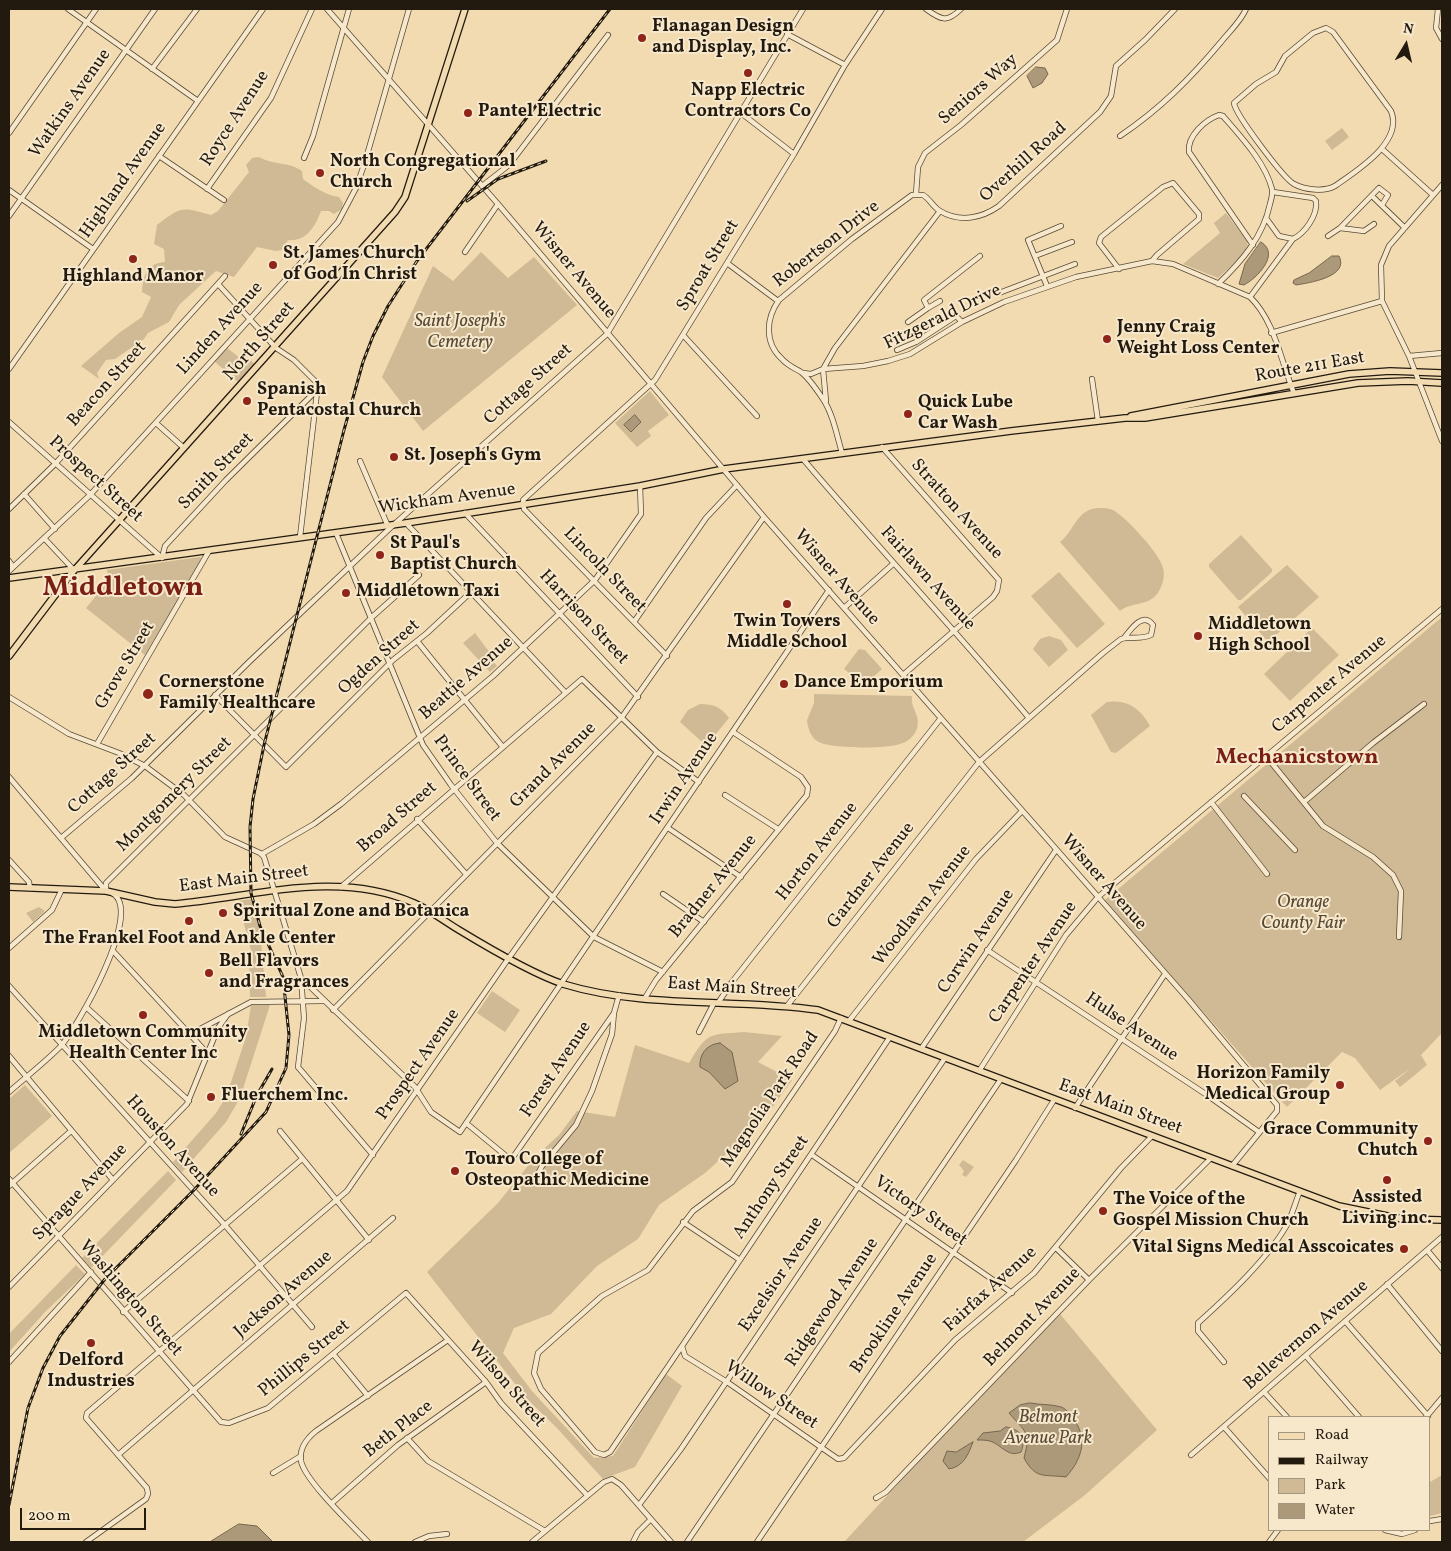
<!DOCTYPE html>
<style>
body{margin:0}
#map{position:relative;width:1451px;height:1551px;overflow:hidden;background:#f2dbb0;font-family:Vollkorn,serif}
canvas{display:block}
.frame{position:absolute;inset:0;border:10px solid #231a0f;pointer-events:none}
.legend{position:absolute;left:1268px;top:1416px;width:162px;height:115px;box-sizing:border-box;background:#f7e8cc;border:1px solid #a29680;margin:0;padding:6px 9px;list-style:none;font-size:15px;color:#231a0f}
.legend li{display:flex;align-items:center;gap:10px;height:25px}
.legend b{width:25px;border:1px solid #a29680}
.north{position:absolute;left:1381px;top:20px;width:50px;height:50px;-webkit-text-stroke:4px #f7e8cc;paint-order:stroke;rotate:9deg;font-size:14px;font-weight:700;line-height:20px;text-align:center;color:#231a0f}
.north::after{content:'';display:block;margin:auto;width:18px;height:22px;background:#231a0f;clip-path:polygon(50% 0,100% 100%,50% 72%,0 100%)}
.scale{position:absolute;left:20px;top:1508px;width:126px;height:22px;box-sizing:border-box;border:2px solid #231a0f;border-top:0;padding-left:6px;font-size:15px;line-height:18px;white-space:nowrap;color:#231a0f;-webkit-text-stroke:4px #f7e8cc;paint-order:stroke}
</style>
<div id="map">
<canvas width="1451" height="1551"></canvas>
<div class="frame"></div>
<ul class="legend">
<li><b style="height:6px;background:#f2dbb0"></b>Road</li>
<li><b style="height:6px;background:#231a0f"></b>Railway</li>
<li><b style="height:14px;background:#cfba95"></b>Park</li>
<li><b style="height:14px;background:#ac9979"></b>Water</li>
</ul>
<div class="north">N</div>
<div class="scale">200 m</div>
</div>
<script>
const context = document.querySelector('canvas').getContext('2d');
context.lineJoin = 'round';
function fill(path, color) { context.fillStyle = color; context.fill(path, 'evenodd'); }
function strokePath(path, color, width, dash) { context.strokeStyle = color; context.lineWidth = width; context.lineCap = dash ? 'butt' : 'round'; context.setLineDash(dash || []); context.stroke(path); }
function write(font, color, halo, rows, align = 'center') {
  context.font = font + ' Vollkorn,serif'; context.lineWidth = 4; context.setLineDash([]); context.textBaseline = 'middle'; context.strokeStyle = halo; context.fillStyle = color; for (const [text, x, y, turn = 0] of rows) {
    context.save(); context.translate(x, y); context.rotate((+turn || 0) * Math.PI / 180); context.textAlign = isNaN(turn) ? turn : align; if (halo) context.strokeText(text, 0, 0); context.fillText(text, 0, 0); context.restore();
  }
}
const green = new Path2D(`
 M1342,128L1349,137L1332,150L1325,141Z
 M259,157C275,166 288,161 302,171L303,179C314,187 325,195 339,197L343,203L342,209L334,214L329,211H321C315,227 306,242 288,240L282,250L276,251L257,247L234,277L216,271L179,305L169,322L148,333L144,339L115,359L106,360L97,373L99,379L81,366L119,333L142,317L151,297L142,292C143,276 147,263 165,262L164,249L154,244L157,225C182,206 181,207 211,215L218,211L249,172L246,165L252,158Z
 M1226,213L1247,241L1248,247L1239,259L1218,278L1183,264L1220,233L1214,223Z
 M481,252L508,278L534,257L577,305L423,431L382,377L433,266L453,281Z
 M226,347L240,358L243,354L255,364L239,383L214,361Z
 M650,391L669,415L648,431L651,436L637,447L615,423Z
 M1098,508C1103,508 1108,508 1113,510C1126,517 1160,554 1163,568C1165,576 1163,584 1159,591C1150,607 1132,601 1120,611L1060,542C1075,530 1076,510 1098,508Z
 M1241,535L1272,569V572L1241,600H1238L1209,567V564Z
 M200,557L202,559L145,655L86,608L109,580L107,570Z
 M1287,565L1319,597L1268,642L1238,607Z
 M1059,572L1105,624L1077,648L1031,596Z
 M1442,617V1033L1421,1055L1427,1065L1400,1087L1395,1081L1412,1067L1380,1090L1355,1058L1342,1052L1287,1107L1105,900Z
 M1312,628L1339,655L1290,701L1264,674Z
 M475,633L490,653L488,655L497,666L490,672L463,643Z
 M1049,636L1061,640L1068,650L1049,667L1033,649L1040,639Z
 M859,649L865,650L882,669L872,678L861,682L844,669Z
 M814,694L912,696C910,708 921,715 917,729C914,736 908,742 900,744C887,749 828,749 817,741C810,736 808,728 807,720L814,703Z
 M1107,702C1128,699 1140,708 1150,726L1116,753L1111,752L1091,715Z
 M700,704C714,704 721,707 729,718L710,741H701L680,722L688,710Z
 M251,899L260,929L266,997H250L249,956L252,954L238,901Z
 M39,907L45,911L33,922L26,913Z
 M492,991L520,1010L505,1032L477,1013Z
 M251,1005H270L240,1098L226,1122L182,1172L173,1162L216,1113L231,1089L229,1088L246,1037Z
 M744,1032L782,1036L758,1062L792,1080L762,1122L705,1173L659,1205L638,1239L597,1266L551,1314L514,1328L503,1353L532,1391L594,1458L613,1456L666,1374L682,1386L635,1467L603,1479L556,1427L527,1399L427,1272L498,1203L535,1157L559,1135L577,1111L615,1117L635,1045L689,1063C708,1031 709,1035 744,1032Z
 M25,1085L52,1116L9,1153V1099Z
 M963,1160L974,1167L966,1177L962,1175L964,1171L959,1165Z
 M168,1171L176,1180L91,1268L82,1258Z
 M76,1265L85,1274L45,1312L9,1352V1334Z
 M1060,1314L1157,1430L1085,1495L1023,1542H844L995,1380Z
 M1442,1475V1513L1430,1516V1482Z`);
const water = new Path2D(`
 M1036,67L1045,68L1048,74L1042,83L1033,88L1027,76Z
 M1261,242C1281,254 1257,278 1244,285L1239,284L1245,264Z
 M1332,256H1339C1350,277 1308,283 1296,285L1293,283L1294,280L1309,273Z
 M635,415L641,422L631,432L624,425Z
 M720,1043L732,1052L738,1081L725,1089L709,1072L700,1067C699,1054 707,1044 720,1043Z
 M1030,1403C1040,1405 1052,1404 1061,1407C1067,1409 1072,1416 1075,1421C1088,1441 1081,1460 1066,1477C1044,1474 1036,1480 1024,1458C1031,1431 1026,1433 1009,1413L1020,1405Z
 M1006,1427C1020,1429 1027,1438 1021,1452C1008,1458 1002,1445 990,1441C986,1440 982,1440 977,1440L983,1433L1000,1431Z
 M973,1442C968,1455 964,1466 949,1469L943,1461L947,1451L956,1452Z
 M239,1524L257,1526L273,1542H210Z`);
const minor = new Path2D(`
 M68,9L198,101
 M327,9L498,204L764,517L1188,999L1277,1105V1111L1232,1166
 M926,9C941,20 947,23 961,9
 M1438,9L1436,28L1442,39
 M1326,28L1333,32L1391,111C1404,142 1356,171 1335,186C1324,192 1305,190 1294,184C1284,179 1235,114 1234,103L1256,84L1276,72L1285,56L1313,33Z
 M787,34L845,65
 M152,69L197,9
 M741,113L794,154
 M9,133L96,9
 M1120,136C1160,109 1190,79 1221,42C1229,32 1241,21 1246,9
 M1382,149L1433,195
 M159,156L224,200
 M304,158L313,136L349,9
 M1442,185L1389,246L1381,265L1382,301L1409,356L1442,441
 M482,186L509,165L608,35
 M207,189L271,98L312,9
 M9,190L93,249
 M916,194L918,167L925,153L961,125L1057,40L1067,9
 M1372,196L1404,227
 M9,216L155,9
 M1266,218L1279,236L1293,239C1305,233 1318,215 1316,201L1313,198L1273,192
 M1340,228L1379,188L1388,195L1382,205
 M1328,236L1340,228L1364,231L1374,224
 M465,252L498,204
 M1035,256L1072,242
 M727,263L778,301
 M1119,269L1099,243L1101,237L1163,187L1173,183L1199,214V219L1157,255L1152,261
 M218,284L276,348L294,360L318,384L300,537
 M1218,284C1242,261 1263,237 1270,204C1271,200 1273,194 1272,189C1265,162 1241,137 1223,116L1219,115C1205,120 1187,136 1189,152L1253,245
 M1047,286L1028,240L1061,226
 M999,293L1075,264
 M1250,297L1293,239
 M928,308L940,301
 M908,322L928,308L924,300L980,256
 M1271,333L1382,301
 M683,335L757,416
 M897,350L916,342L956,316L962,322
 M1409,356L1442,353
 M9,369L263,9
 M803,373L811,374L823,369L863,366L888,361L910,354L962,322L1004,302L1076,277L1152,261L1173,264L1250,297C1275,321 1281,362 1294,393
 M1092,379L1098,421
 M826,401L823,369L835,348L940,211
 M9,422L162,558L165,546L226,480L319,388
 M156,423L184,448
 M882,447L999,580L997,591L993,597L903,675
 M842,453C837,436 833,414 823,399C817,390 809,378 801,372C794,368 787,365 782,359C764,343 766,318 779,300L852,239L912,195H923C930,199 933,207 940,211C960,223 982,218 999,206L1100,112L1111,96L1116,66L1145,40L1175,9
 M803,459C877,546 955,630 1029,718
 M360,461L387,524
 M24,494L55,529
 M9,509L55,464L225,276
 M465,513L638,697
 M406,523L565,692
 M336,533L423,745L451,785L497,843L594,937L663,972
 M44,538L73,569
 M9,561L13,567
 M9,571L90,495L338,222L356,188L365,162L409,9
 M844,608L893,564
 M634,622L706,518L737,485
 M417,641L502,746
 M667,656L524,509L523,500L655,380L794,154L845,65L882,9
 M215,695L286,767L393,660L427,633L471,592
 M9,697L69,734L119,753L145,766L184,795L225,837L260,853L264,857L301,978L304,1018L298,1067L373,1155
 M97,744L209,551
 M1266,756L1323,826L1373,857L1393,875L1401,891L1399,937
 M9,777L105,890
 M725,795L778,829
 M1244,796L1295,850
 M1211,802L1267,874
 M1304,802L1373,743L1424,704
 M417,819L466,874
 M668,828L741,877
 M61,838L132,778L249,662L389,529L607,334L803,9
 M262,854L314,824L341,804L493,676L595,580L641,514L640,486
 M9,860L29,882L30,888
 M341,887L582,679L657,752L699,782
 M106,891V883L371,618L419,575
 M663,894L704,922
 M9,948L52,910L62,889
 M987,950L1207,1095L1259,1132
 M113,951L208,1054
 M301,978L415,1087L431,1112L460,1132L829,590
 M9,986L224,1224L312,1327
 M645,998L656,980L807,795L808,787L801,777L733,732
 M718,1003L732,982L941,718
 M787,1006L979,762L1103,653L1121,639C1130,636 1142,640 1151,635L1153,625C1143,611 1131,629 1124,638
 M86,1007L189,1101
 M333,1010L622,717L764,517
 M849,1021L976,859L1022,811
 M699,1032L714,1003
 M189,1035L251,1002L323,1001
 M890,1037L682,1346L685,1356L727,1382L838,1459L844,1458L955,1340L1034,1273L1121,1168L1152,1136
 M921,1049L1056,850
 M9,1056L113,1180
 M979,1071L1066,935L1098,897L1442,609
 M9,1092C26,1077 44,1063 60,1047C77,1028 145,910 112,893
 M1075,1108L1165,974
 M466,1123L511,1160L614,1013L619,995
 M280,1131L369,1240
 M812,1155L1012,1293
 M9,1179L221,1422L229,1423L268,1408L406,1293L486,1382L501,1403L587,1495
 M535,1180L542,1166L576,1125L592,1091L612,1034L614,1013
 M9,1186L71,1131
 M683,1222L740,1260
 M1056,1248L1089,1280
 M1427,1250L1442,1268
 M1387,1284L1442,1351
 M9,1287L187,1104L218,1028L228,1014
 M123,1312L302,1159
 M1345,1321L1428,1416
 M682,1346L610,1452L604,1455L595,1452L541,1389L534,1373L538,1353L602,1296L648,1270L693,1211L732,1182L835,1031L841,1018
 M334,1355L368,1396
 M1306,1356L1359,1417
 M9,1362L91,1272
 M1224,1362L1198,1331V1323C1228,1296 1271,1256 1289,1221C1293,1211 1296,1201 1300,1191
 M1264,1392L1287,1417
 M1426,1417L1442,1398
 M1224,1427L1270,1479
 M407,1438L428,1461L545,1531
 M118,1455L393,1218
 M1191,1455L1442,1237
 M273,1473L301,1456
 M876,1498L886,1492L1089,1280L1211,1158
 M332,1503L398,1445L486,1382
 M639,1505L681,1449L945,1058
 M1430,1521L1442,1519
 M1385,1530L1402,1534L1415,1530
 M86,1542L146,1499L148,1494L147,1488L86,1418L87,1413L347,1191L506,962L657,752
 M368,1542C353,1526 305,1481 301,1461C299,1448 306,1439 316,1431L448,1340
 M415,1542L429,1536L447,1534
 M532,1542L604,1482L612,1479L621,1485L671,1542
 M633,1542L638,1532L650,1520
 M687,1542L1001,1079
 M757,1542L1016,1160L1054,1100
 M1269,1542L1278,1530`);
const major = new Path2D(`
 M1131,416L1349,374L1390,371L1442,373
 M9,578L406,523L640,486L724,469L1011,431L1125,418H1145L1358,383L1408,381L1442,383
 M9,656L71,574L395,212L405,197L465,9
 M9,887L106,891L155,902L175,904C255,897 336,869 414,903C430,910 444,921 459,930C487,947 533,974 563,984C645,1009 734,998 818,1010L1339,1206L1402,1219L1442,1220`);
const rail = new Path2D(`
 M467,201L498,179L546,161
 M241,1134L257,1095L272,1069
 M9,1505L28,1408L43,1368L60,1336L105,1279L193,1191L266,1112L286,1068L289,1035L283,977L260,926L251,893L250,827L253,799L264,745L344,430L363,362L373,336L388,306L417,261L610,9`);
const markers = [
 [642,38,5,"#8f2418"],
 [748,73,5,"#8f2418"],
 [468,113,5,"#8f2418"],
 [320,173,5,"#8f2418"],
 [133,259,5,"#8f2418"],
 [273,265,5,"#8f2418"],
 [1107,339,5,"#8f2418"],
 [247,401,5,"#8f2418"],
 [908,414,5,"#8f2418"],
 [394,457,5,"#8f2418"],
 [380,555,5,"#8f2418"],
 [346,593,5,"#8f2418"],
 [787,604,5,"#8f2418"],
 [1198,636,5,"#8f2418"],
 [784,684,5,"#8f2418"],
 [148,694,6,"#8f2418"],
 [223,913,5,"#8f2418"],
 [189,921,5,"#8f2418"],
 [209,973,5,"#8f2418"],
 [143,1015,5,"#8f2418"],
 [1340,1085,5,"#8f2418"],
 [211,1097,5,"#8f2418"],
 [1428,1141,5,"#8f2418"],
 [455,1171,5,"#8f2418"],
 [1387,1180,5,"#8f2418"],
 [1103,1211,5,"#8f2418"],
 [1404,1249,5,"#8f2418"],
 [91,1343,5,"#8f2418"]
];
const poiNames = [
 ["Flanagan Design",652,28],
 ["and Display, Inc.",652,49],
 ["Napp Electric",748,92,"center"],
 ["Contractors Co",748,113,"center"],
 ["Pantel Electric",478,113],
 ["North Congregational",330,163],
 ["Church",330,184],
 ["St. James Church",283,255],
 ["of God In Christ",283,276],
 ["Highland Manor",133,278,"center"],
 ["Jenny Craig",1117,329],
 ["Weight Loss Center",1117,350],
 ["Spanish",257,391],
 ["Pentacostal Church",257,412],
 ["Quick Lube",918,404],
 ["Car Wash",918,425],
 ["St. Joseph's Gym",404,457],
 ["St Paul's",390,545],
 ["Baptist Church",390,566],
 ["Middletown Taxi",356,593],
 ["Twin Towers",787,623,"center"],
 ["Middle School",787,644,"center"],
 ["Middletown",1208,626],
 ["High School",1208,647],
 ["Cornerstone",159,684],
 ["Family Healthcare",159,705],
 ["Dance Emporium",794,684],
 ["Spiritual Zone and Botanica",233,913],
 ["The Frankel Foot and Ankle Center",189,940,"center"],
 ["Bell Flavors",219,963],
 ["and Fragrances",219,984],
 ["Middletown Community",143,1034,"center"],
 ["Health Center Inc",143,1055,"center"],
 ["Horizon Family",1330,1075,"right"],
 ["Medical Group",1330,1096,"right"],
 ["Fluerchem Inc.",221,1097],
 ["Grace Community",1418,1131,"right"],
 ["Chutch",1418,1152,"right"],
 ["Touro College of",465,1161],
 ["Osteopathic Medicine",465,1182],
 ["Assisted",1387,1199,"center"],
 ["Living inc.",1387,1220,"center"],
 ["The Voice of the",1113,1201],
 ["Gospel Mission Church",1113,1222],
 ["Vital Signs Medical Asscoicates",1394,1249,"right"],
 ["Delford",91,1362,"center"],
 ["Industries",91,1383,"center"]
];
const streetNames = [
 ["Seniors Way",979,90,-41],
 ["Watkins Avenue",71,104,-55],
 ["Royce Avenue",236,119,-57],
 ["Overhill Road",1024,163,-42],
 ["Highland Avenue",124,181,-55],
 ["Robertson Drive",827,245,-38],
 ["Sproat Street",709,266,-59],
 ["Wisner Avenue",573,271,50],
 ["Fitzgerald Drive",943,318,-26],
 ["Linden Avenue",221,329,-48],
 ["North Street",260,342,-49],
 ["Route 211 East",1310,368,-10],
 ["Beacon Street",108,385,-48],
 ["Cottage Street",529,385,-42],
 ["Smith Street",217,472,-46],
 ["Prospect Street",95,480,42],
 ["Wickham Avenue",447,500,-8],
 ["Stratton Avenue",956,510,48],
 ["Lincoln Street",604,571,46],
 ["Wisner Avenue",836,578,49],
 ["Fairlawn Avenue",927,579,48],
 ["Harrison Street",583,618,47],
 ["Ogden Street",380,658,-42],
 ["Grove Street",126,666,-59],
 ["Beattie Avenue",467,679,-41],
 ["Carpenter Avenue",1330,685,-40],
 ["Grand Avenue",554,766,-45],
 ["Cottage Street",113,774,-42],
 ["Prince Street",466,779,54],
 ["Irwin Avenue",685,779,-56],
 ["Montgomery Street",175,795,-45],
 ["Broad Street",398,818,-41],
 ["Horton Avenue",818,852,-52],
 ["Gardner Avenue",872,876,-52],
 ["East Main Street",244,880,-7],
 ["Wisner Avenue",1103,883,49],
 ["Bradner Avenue",714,887,-51],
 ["Woodlawn Avenue",923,906,-52],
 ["Corwin Avenue",977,942,-56],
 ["Carpenter Avenue",1034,963,-56],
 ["East Main Street",732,989,4],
 ["Hulse Avenue",1131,1028,34],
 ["Prospect Avenue",419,1065,-55],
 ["Forest Avenue",557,1070,-56],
 ["Magnolia Park Road",771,1100,-56],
 ["East Main Street",1120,1108,20],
 ["Houston Avenue",172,1147,48],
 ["Anthony Street",772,1188,-56],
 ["Sprague Avenue",81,1193,-46],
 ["Victory Street",920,1212,35],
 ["Excelsior Avenue",782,1275,-56],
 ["Fairfax Avenue",991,1290,-42],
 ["Jackson Avenue",284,1295,-41],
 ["Washington Street",130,1299,49],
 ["Ridgewood Avenue",833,1303,-56],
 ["Brookline Avenue",895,1314,-56],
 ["Belmont Avenue",1033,1318,-46],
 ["Bellevernon Avenue",1307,1336,-41],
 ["Phillips Street",305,1359,-39],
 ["Wilson Street",506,1385,49],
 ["Willow Street",771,1396,34],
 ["Beth Place",399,1430,-38]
];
const parkNames = [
 ["Saint Joseph's",460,323],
 ["Cemetery",460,344],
 ["Orange",1303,904],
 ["County Fair",1303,925],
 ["Belmont",1048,1419],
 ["Avenue Park",1048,1440]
];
const districtNames = [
 ["Mechanicstown",1297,759]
];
const townNames = [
 ["Middletown",123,590]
];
fill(green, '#cfba95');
fill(water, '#ac9979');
strokePath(water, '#75664f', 1);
strokePath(minor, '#574a37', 6);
strokePath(major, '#231a0f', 8);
strokePath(minor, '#f7e8cc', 4.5);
strokePath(major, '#f2dbb0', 5.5);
strokePath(rail, '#231a0f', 3);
strokePath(rail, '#f7e8cc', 1, [4]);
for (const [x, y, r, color] of markers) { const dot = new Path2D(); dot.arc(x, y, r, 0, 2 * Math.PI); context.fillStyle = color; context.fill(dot); strokePath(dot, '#f7e8cc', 2); }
write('bold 18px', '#231a0f', '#f7e8cc', poiNames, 'left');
write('18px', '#231a0f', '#f7e8cc', streetNames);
write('italic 18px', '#574a37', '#f7e8cc', parkNames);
write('bold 22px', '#7a1f14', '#f7e8cc', districtNames);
write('bold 28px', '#7a1f14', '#f7e8cc', townNames);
</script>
